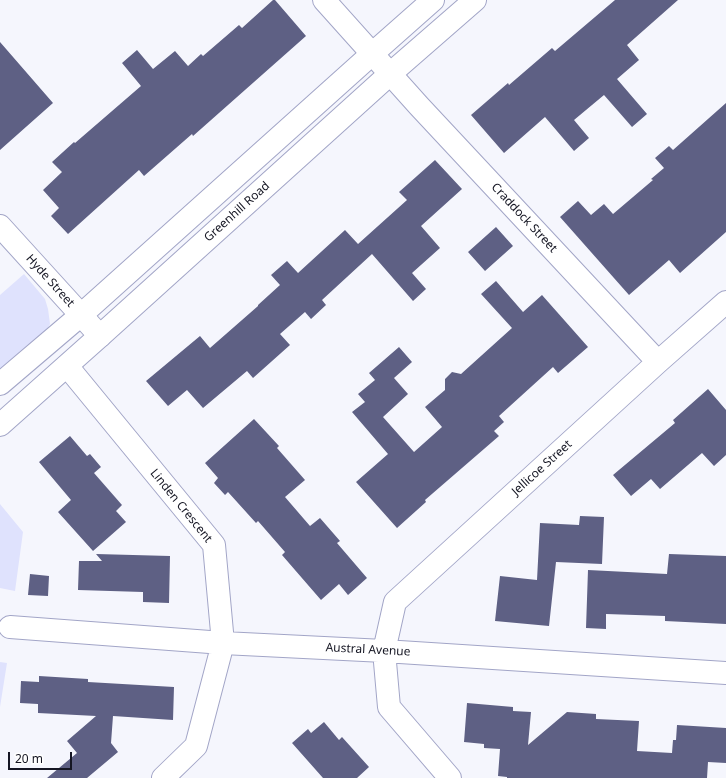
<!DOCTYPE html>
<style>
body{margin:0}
#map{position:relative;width:726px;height:778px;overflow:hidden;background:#f5f6fd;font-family:"Noto Sans",sans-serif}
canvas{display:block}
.scale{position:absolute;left:8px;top:752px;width:64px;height:18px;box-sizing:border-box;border:2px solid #151623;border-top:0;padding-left:5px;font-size:12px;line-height:14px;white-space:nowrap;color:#151623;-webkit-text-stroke:3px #fff;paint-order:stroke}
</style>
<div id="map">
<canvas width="726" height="778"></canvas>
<div class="scale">20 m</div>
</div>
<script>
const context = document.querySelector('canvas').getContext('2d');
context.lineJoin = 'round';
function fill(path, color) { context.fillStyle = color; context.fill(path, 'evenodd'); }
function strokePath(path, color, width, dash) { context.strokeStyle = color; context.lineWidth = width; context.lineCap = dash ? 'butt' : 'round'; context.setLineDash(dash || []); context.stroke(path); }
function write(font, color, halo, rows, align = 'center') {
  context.font = font + ' "Noto Sans",sans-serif'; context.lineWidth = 4; context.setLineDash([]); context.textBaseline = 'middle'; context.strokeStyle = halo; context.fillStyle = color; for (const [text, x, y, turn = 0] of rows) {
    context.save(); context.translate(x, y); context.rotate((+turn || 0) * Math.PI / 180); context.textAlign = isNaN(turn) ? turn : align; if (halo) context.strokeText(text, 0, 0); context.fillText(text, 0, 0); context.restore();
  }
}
const green = new Path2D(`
 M24,274L45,299L48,309L50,324L44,336L0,372V295Z
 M0,504L23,532L15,591L0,588Z
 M0,662L7,663L0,707Z`);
const building = new Path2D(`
 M273,0H275L306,36L193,136L192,134L144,176L139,170L68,234L51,216L59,208L43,190L62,172L52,162L74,142L75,143L141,86L122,63L137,50L153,69L175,51L188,66L201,54L203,56L239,25L242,28Z
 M615,0H678L627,45L639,60L617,79L647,114L632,127L604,95L574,120L589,138L574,151L545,117L504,153L471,115L508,83L509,85L552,48L555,51Z
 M0,42L53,103L0,150Z
 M726,103V232L680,273L669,260L629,295L560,217L578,201L591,215L604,204L613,214L653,180L651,179L664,168L655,158L669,146L673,150Z
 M435,160L462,189L421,226L440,248L412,273L426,289L413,301L372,254L322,300L326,305L311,319L305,312L280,334L290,345L253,378L247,371L203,408L187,390L168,406L146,381L200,336L210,348L258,306V305L280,285L271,275L287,261L298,273L345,230L358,244L407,200L399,192Z
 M496,227L513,246L485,271L468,252Z
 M496,281L523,312L542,295L588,347L558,373L553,367L499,416L504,422L494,431L499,436L425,500L426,502L397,528L356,482L388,454L352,412L365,402L358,394L375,380L369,373L399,347L412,362L394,378L408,394L383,417L414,452L442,427L425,407L445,390V379L452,372L461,374L512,328L481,294Z
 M708,389L726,410V455L714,466L702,453L660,489L651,479L631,496L613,475L675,423L673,420Z
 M254,419L279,446L277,448L305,480L285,497L310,526L320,518L340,541L337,543L367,578L348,595L339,584L321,600L282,555L285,552L258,521L256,523L228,492L225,495L214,483L218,478L205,463Z
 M70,436L87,456L90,454L101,467L94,473L122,505L116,511L126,522L93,551L58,512L71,500L39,462Z
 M580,516L604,517L602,564L556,562L549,626L495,621L500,576L537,580L540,523L579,525Z
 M96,554L170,556L169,603L143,602V592L78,590L79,561H102Z
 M669,554L726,556V624L665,621V616L606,614V629L586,628L588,570L667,574Z
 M30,574L49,576L48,596L28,595Z
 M39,676L88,679V682L174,687L173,720L113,716L111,743L118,752L87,778H47L77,753L67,741L96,716L38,713V704L20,703L21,681L39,682Z
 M467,703L513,707V711L531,712L528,745L567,712L596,714V719L639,721L637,751L672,753L673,740H676L677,725L726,728V763L708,762L707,778H507V777L498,776L500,749L484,748V744L464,742Z
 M324,722L339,740L342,737L369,767L357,778H323L292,743L308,729L311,733Z`);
const street = new Path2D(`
 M324,0L419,106L658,362
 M0,226L100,336
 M67,366L214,545L223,643L196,746L163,778
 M10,627L223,643L384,651L726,673
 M450,778L389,707L384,651L395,602L658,362L726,302`);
const secondary = new Path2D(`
 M0,384L81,315L372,54L433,0
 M0,425L100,336L390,74L475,0`);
const streetNames = [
 ["Greenhill Road",237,212,-42],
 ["Craddock Street",524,218,47],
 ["Hyde Street",50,281,48],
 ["Jellicoe Street",542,468,-42],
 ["Linden Crescent",181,506,51],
 ["Austral Avenue",368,650,3]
];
fill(green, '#dfe2fd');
fill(building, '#5e6084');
strokePath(street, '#a2a5c7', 24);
strokePath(secondary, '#a2a5c7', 24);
strokePath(street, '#fff', 22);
strokePath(secondary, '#fff', 22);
write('12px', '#151623', '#fff', streetNames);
</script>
